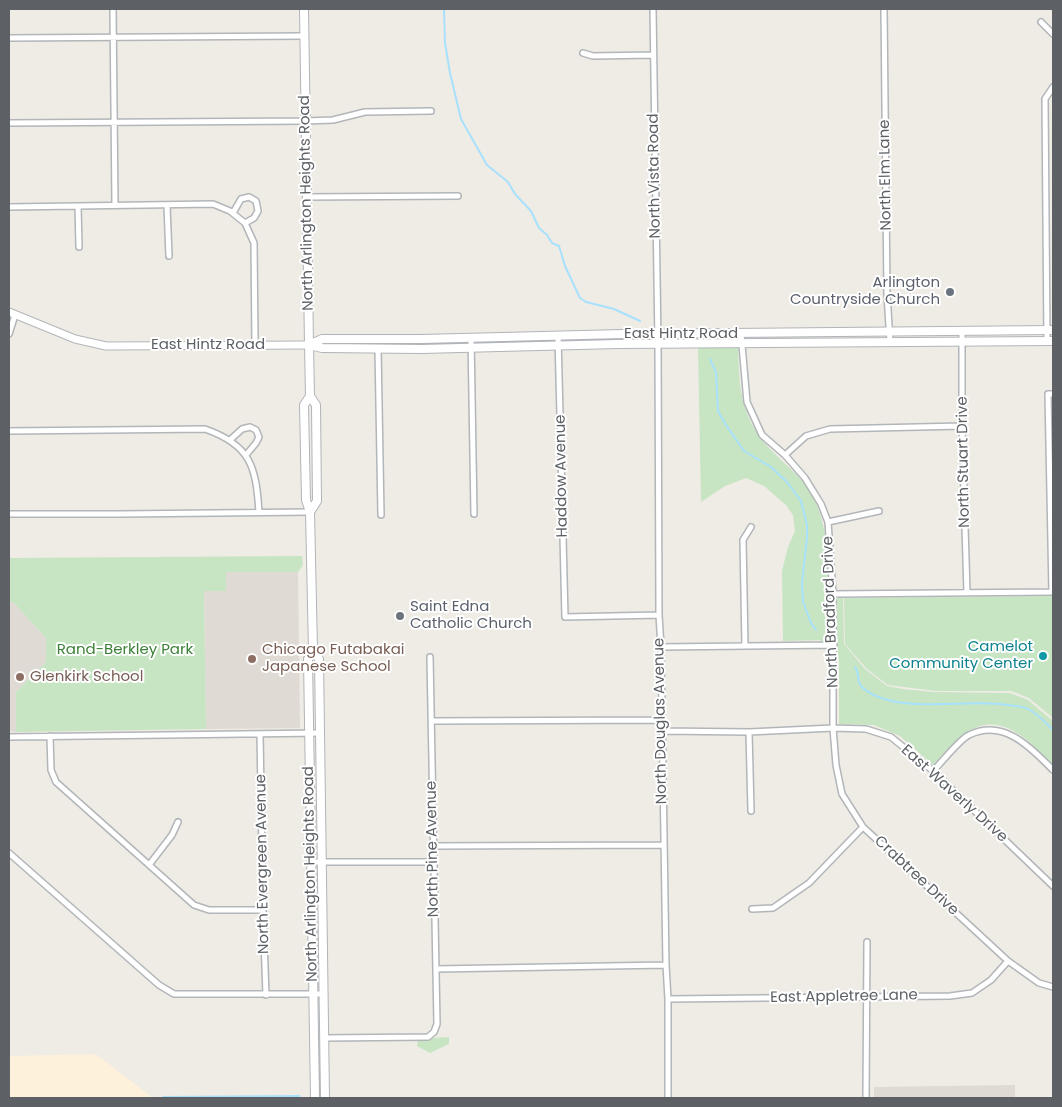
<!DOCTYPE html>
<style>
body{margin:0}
#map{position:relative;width:1062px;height:1107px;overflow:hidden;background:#efebe5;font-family:Poppins,sans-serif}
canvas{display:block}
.frame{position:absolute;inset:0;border:10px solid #5d6165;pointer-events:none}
</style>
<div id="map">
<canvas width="1062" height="1107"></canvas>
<div class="frame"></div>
</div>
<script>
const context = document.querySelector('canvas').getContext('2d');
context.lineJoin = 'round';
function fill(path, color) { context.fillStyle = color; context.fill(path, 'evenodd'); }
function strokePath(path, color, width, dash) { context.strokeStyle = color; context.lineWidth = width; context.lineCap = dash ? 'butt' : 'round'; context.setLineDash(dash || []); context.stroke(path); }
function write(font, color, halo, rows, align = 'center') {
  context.font = font + ' Poppins,sans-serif'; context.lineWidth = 4; context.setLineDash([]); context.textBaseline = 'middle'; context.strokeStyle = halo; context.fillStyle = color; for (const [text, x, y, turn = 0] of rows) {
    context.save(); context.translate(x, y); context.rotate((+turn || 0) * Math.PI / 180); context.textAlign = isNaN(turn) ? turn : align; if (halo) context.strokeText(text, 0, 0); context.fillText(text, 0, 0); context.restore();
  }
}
const commercial = new Path2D(`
 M96,1054L153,1098H9V1056Z`);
const education = new Path2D(`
 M226,572H298L300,728L206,729L204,591H226Z
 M9,602H13L46,638V662L16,692V732L9,731Z
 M1015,1085V1098H874V1087Z`);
const green = new Path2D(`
 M698,346H738C739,391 741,421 775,454C787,466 800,476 809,490C828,519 829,564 828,598H843L844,644L865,669L887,686L903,689L933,692L1010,693L1028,700L1053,721V765C1030,742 1002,710 967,732C956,740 943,755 933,765L900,736L874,725L839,724V659L820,640L783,641L782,571L788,547L795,531L793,515L786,505L764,486L746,478L725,486L701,502Z
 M302,556L303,565L298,572H226V591H204L206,729L16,732V692L46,662V638L13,602H9V558Z
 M1053,596V718L1029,698L1011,691H936L888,685L867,669L845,644L844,598Z
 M449,1037V1044L430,1053L417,1046L418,1039Z`);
const water = new Path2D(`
 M300,1095L301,1098H164L162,1096Z`);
const stream = new Path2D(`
 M444,9L445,43L450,73L461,119L487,165L508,182L515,194L531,211L539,228L547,235L552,243L559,246L565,266L580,298L586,302L614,309L640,321
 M710,359L716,372L718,411L726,425L744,451L771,467L787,482L801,501L807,525V537L802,583L803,602L811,623L816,630
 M855,667C860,673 856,682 862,687C893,716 967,698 1008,705C1014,706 1024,706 1030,710C1039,715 1046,723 1053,730`);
const minor = new Path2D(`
 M113,9L115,205
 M653,9L658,344L659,615L661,647L666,965L668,999V1098
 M884,9L887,294L890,342
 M1041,22L1053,34
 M9,38L304,36
 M583,53L593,56L653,55
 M9,123L306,121L333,120L365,112L431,111
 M307,197L458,196
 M78,206L79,247
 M167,206L169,256
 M9,207L213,204L230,211L245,223L254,243L255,344
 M233,213L241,199L249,197L256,201L258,211L254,218L245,223
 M962,332V426L967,593
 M9,334L15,315
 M741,334L747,402L762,435L785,455L805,478L821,504L828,522L833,594V728L836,765L842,794L863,827L1008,961L1039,983L1053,987
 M558,336L565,617L659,615
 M471,337L474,514
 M1047,341L1045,99L1053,87
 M378,349L381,515
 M9,431L205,429C251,445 256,467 259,512
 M230,440L242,429L250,427L256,430L259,437L256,443L246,455
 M785,455L806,436L830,429L962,426
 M9,514H121L310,512
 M828,522L879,511
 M1052,592L1048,394H1053
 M833,594L1053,592
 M745,646L743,540L751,527
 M661,647L834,645
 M432,721L662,720
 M662,731L749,732L833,728L866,729L891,737L933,771L1053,886
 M749,732L751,811
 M260,734L263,910L266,995
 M50,736L51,770L56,782L194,905L209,910H263
 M9,737L320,733
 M933,771C941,763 960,739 969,735C1004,718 1031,748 1053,770
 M433,846L663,845
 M9,853L159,985L174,994H324
 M311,862H433
 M149,865L172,835L178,822
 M752,909L773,908L809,883L863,827
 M436,969L666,965
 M668,999L950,996L972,993L991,980L1008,961
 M324,1038L428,1037L434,1032L437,1024L430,657
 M866,1098L867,942`);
const tertiary = new Path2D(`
 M9,312L75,339L106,346L309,345`);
const secondary = new Path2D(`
 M304,9L309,345L310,396L304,405L306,500L310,512L313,651L319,659L325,1098
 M309,345L322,339H421L623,334L1053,330
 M309,345L322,348L421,349L618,344L1053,341
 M310,396L316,405L317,501L310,512
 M313,651L308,659L315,1098`);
const markers = [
 [950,292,5,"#6b7280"],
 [400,616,5,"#6b7280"],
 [1043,656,5,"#0f9aa8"],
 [252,659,5,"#8d6e63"],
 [20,677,5,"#8d6e63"]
];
const streetNames = [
 ["North Elm Lane",886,175,-91],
 ["North Vista Road",655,176,-91],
 ["North Arlington Heights Road",307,203,-91],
 ["East Hintz Road",681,334],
 ["East Hintz Road",208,345],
 ["North Stuart Drive",964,462,-91],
 ["Haddow Avenue",562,476,-91],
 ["North Bradford Drive",831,612,-92],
 ["North Douglas Avenue",661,721,-91],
 ["East Waverly Drive",954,794,42],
 ["North Pine Avenue",433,849,-91],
 ["North Evergreen Avenue",263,864,-91],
 ["North Arlington Heights Road",311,874,-91],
 ["Crabtree Drive",916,876,43],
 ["East Appletree Lane",844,997,-1]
];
const worshipNames = [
 ["Arlington",940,283],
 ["Countryside Church",940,300],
 ["Saint Edna",410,607,"left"],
 ["Catholic Church",410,624,"left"]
];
const cultureNames = [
 ["Camelot",1033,647],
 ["Community Center",1033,664]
];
const parkNames = [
 ["Rand-Berkley Park",125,650]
];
const educationNames = [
 ["Chicago Futabakai",262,650],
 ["Japanese School",262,667],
 ["Glenkirk School",30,677]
];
fill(commercial, '#fdf1dc');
fill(education, '#dfdad3');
fill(green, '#c7e5c3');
fill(water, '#a8e1fc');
strokePath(stream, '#a8e1fc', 2);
strokePath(minor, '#b2b6b9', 8);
strokePath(tertiary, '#b2b6b9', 9);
strokePath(secondary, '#b1b5b9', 10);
strokePath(minor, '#fff', 5);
strokePath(tertiary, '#fff', 7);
strokePath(secondary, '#fff', 8);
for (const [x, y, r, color] of markers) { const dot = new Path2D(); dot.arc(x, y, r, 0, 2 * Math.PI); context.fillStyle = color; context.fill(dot); strokePath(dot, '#fff', 2); }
write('15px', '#5d6165', '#fff', streetNames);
write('15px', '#5b616d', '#fff', worshipNames, 'right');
write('15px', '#0d838f', '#fff', cultureNames, 'right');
write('15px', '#3d8138', '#fff', parkNames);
write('15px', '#785e54', '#fff', educationNames, 'left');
</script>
